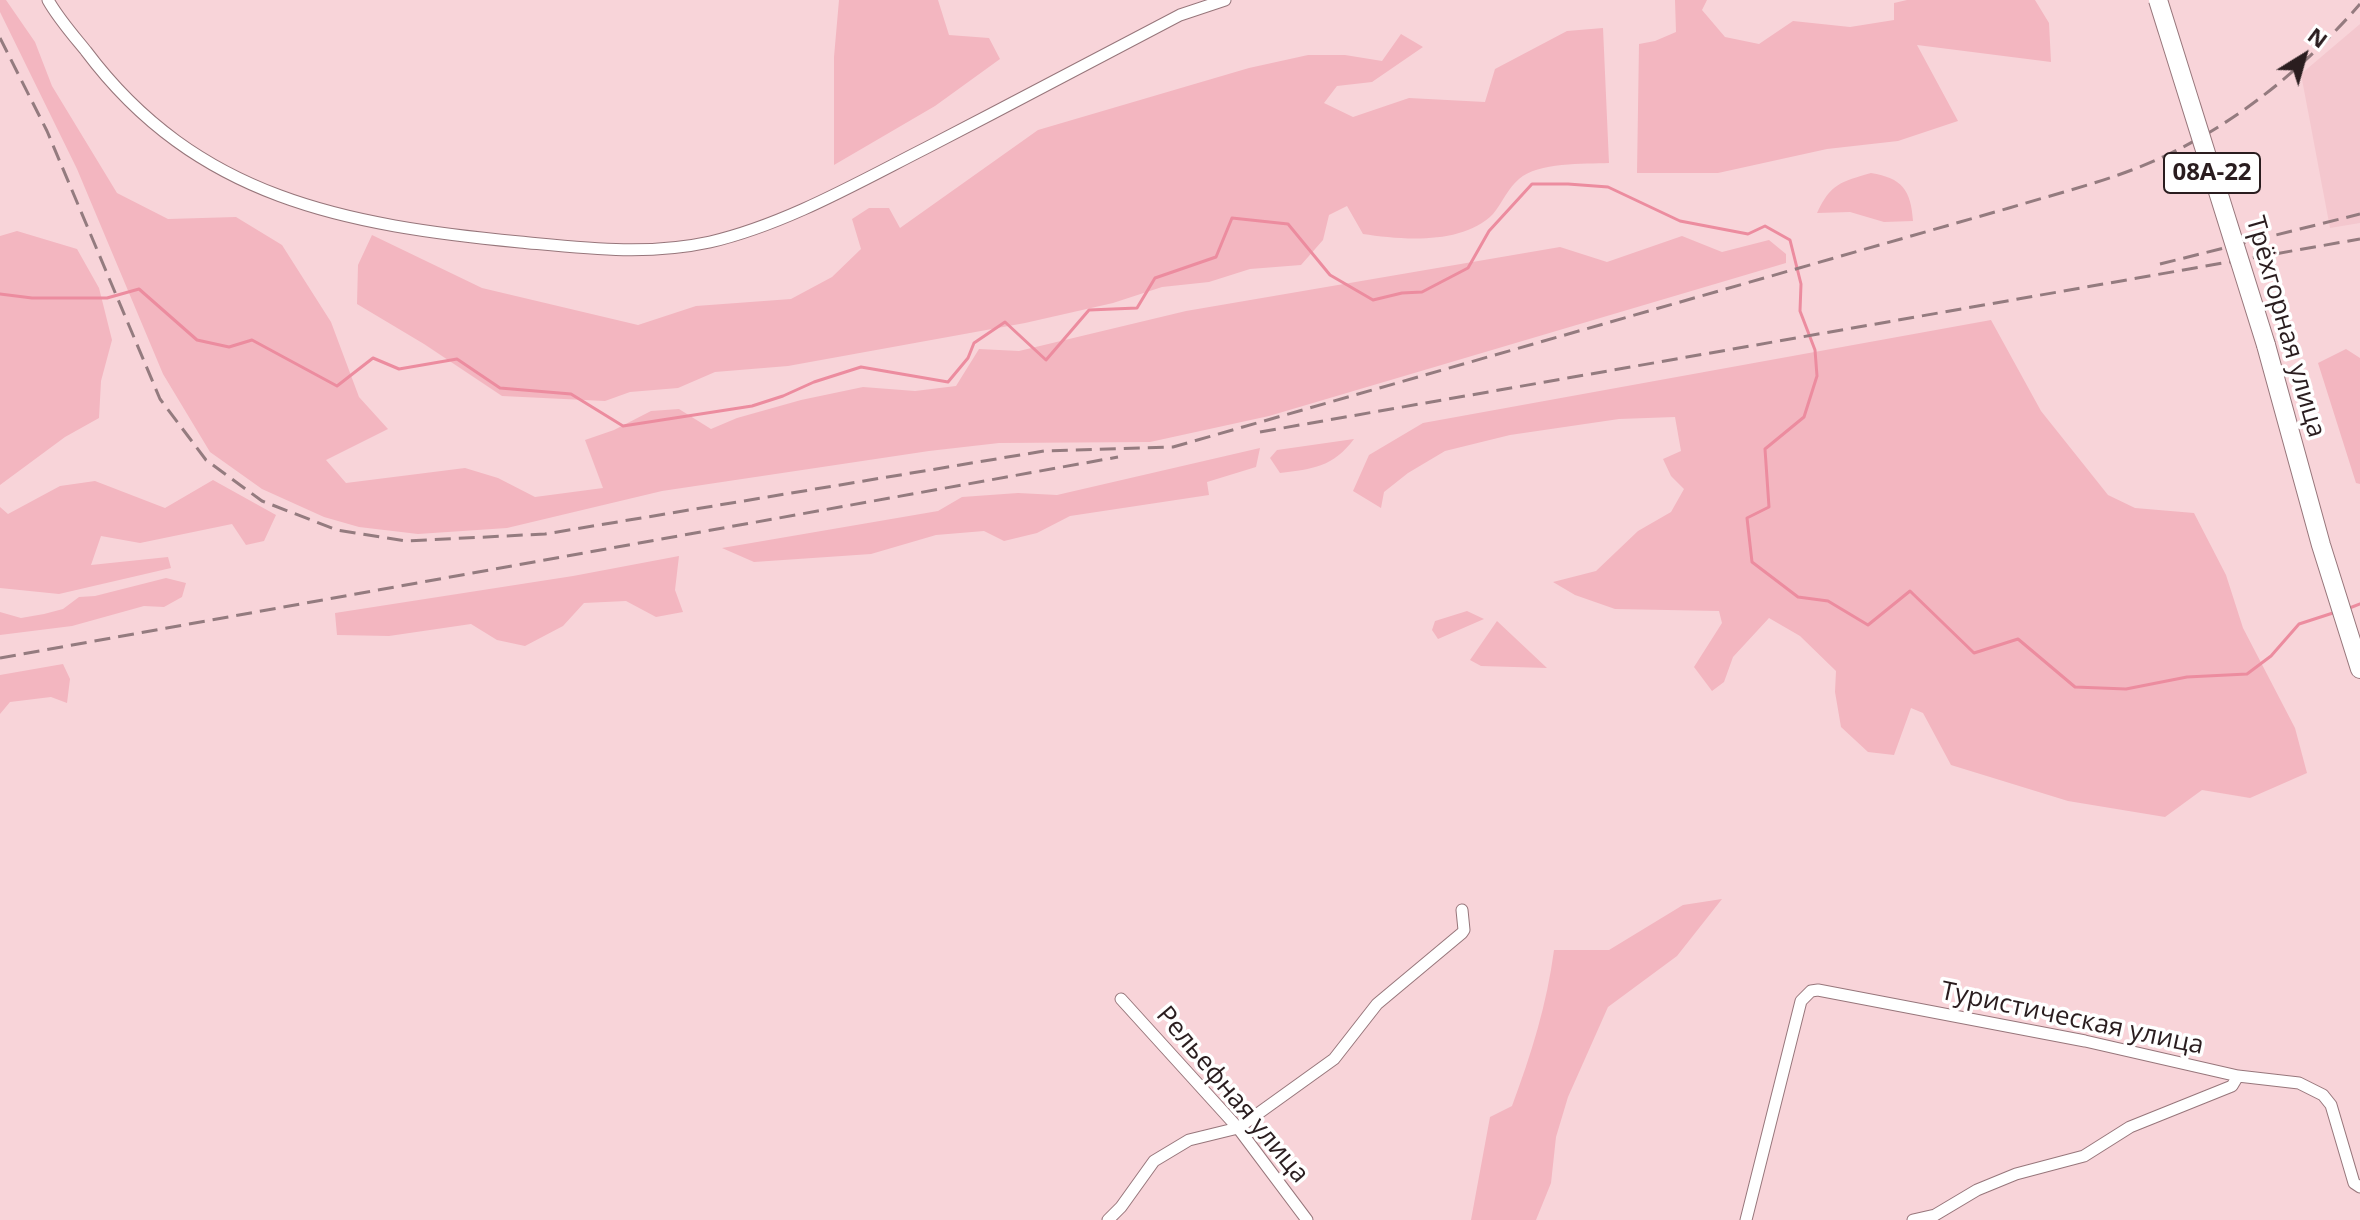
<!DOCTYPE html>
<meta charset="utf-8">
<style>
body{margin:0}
#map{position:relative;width:2360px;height:1220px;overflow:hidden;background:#f8d4d9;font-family:"Open Sans",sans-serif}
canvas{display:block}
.north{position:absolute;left:2264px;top:16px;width:80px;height:80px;-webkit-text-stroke:6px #fff;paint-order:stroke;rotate:37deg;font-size:22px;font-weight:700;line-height:32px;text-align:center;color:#2a1d1f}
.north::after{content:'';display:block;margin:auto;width:28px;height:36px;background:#2a1d1f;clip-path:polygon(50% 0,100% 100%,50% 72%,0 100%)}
</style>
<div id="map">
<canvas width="2360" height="1220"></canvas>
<div class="north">N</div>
</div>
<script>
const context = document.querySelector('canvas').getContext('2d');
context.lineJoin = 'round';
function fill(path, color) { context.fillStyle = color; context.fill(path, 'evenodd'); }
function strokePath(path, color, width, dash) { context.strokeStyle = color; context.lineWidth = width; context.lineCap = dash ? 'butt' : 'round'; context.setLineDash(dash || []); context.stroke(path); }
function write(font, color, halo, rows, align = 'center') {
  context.font = font + ' "Open Sans",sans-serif'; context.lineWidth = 7; context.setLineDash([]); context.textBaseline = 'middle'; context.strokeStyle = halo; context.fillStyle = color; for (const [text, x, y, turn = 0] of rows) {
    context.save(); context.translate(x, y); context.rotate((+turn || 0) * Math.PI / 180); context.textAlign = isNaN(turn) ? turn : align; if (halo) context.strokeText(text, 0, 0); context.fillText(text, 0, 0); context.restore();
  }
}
const built = new Path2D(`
 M2360,24V223L2330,228L2301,74Z`);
const green = new Path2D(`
 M0,0H6L35,42L52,86L117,193L168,219L236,217L282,245L331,322L359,397L388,429L326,460L346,483L465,468L498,478L535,497L603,488L585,440L614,430L651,411L679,409L711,429L737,418L801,400L863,387L915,391L956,386L979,349L1019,351L1186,311L1560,247L1607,262L1682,236L1722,252L1769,240L1786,254V263L1269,416L1150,442L999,443L929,451L662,491L507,528L418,534L359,527L324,517L262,489L210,452L163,374L77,169L0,12Z
 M839,0H938L949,35L989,38L1000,59L935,106L834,165V57Z
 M1675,0H1707L1702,10L1725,37L1759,44L1793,21L1850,27L1894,20V3L1907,0H2035L2049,23L2051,62L1917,45L1958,121L1898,141L1827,149L1718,173H1637L1639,44L1655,41L1676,32Z
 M1603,28L1609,163C1584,164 1538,162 1519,179C1508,188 1502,203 1493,214C1463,245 1402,240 1363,234L1347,206L1329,215L1323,240L1301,265L1250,269L1209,282L1162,287L1113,303L1025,323L788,366L715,372L678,388L630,392L605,401L502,396L424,344L357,304L358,265L372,235L482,288L638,325L696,306L791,299L832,277L861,249L852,219L869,208H889L900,228L1038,130L1249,68L1308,55H1345L1382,61L1401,34L1423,47L1372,82L1337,86L1324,103L1353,117L1409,98L1485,102L1495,69L1567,31Z
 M1871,173C1902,178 1911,190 1913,221L1884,222L1850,212L1817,213C1831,183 1841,182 1871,173Z
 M17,231L77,249L99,288L112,340L101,381L99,418L65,437L0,485V236Z
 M1991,320L2041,411L2108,495L2135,508L2194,513L2226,575L2243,628L2295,728L2307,773L2250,798L2202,790L2165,817L2068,801L1951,765L1923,713L1911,708L1894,755L1868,752L1841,727L1835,692L1836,671L1800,636L1769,618L1733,657L1724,682L1712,691L1694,667L1722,623L1719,611L1615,609L1575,595L1553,582L1596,571L1638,531L1671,512L1684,489L1671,476L1663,459L1681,451L1675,417L1619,419L1510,435L1445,451L1408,473L1384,492L1381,508L1353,491L1369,455L1423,423Z
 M2346,349L2360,358V484L2356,483L2318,363Z
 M1354,439C1333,467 1313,469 1280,473L1270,458L1277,450Z
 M1260,448L1256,467L1207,482L1209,495L1070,516L1037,533L1004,541L984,531L936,535L871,554L754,562L722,548L938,511L962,497L1018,493L1057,495Z
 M213,480L276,515L264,541L246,545L232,524L140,543L101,536L91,565L168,557L171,568L59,594L0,588V507L8,514L60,486L95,481L165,508Z
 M679,556L675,590L683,612L656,617L626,601L584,603L563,626L525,646L497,640L471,624L389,636L337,635L335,613L573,576Z
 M166,578L186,583L182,597L164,607L144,606L72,626L0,635V612L21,618L44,614L63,609L79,597L95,596Z
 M1467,611L1484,619L1438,639L1432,630L1435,621Z
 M1497,621L1547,668L1481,666L1470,660Z
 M63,664L70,679L67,703L51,697L10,702L0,714V675Z
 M1722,899L1677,956L1608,1007L1568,1097L1556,1137L1551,1183L1536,1220H1471L1490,1117L1512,1106C1531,1055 1547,1004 1554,950H1609L1683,905Z`);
const stream = new Path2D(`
 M0,294L32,298H107L139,289L197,340L229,347L252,340L337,386L373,358L399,369L457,359L500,388L571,394L623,426L752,406L783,396L814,382L861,367L948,382L968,358L974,343L1005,322L1046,360L1089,310L1137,308L1155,278L1216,257L1232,218L1288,224L1330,275L1373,300L1402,293L1422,292L1468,268L1489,231L1532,184H1568L1608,187L1680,221L1748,234L1765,226L1790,240L1801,284L1800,311L1815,350L1817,376L1804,417L1765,449L1769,507L1747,518L1752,562L1798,597L1828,601L1868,625L1910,591L1974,653L2018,639L2075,687L2126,689L2187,677L2247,674L2271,656L2299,624L2336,612
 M2347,609L2360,604`);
const minor = new Path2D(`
 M48,0C58,18 73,35 86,51C197,199 346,225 520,242C584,248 646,256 710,242C786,224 857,183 926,148C1011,104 1096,59 1180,15L1225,0
 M1121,999L1238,1128L1307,1220
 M1108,1220L1121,1207L1154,1161L1189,1140L1238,1128L1334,1059L1377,1004L1462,933L1464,930L1462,910
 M1746,1220L1801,1001L1811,991L1818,990L2085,1041L2238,1076L2299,1083L2323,1095L2331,1105L2354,1183L2360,1187
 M1913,1220L1935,1215L1977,1190L2016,1174L2084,1156L2130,1127L2232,1086L2238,1076`);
const trunk = new Path2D(`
 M2266,345L2321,545L2360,669`);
const rail = new Path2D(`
 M0,38L47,131L160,399L206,460L262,501L337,530L406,541L545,534L1044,451L1173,447L2009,208C2062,192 2117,179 2167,155C2241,120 2307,65 2360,4
 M2160,264L2360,214
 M1260,432L2360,239
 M0,658L1118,457`);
const trunkBridge = new Path2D(`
 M2158,0L2266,345`);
const shields = [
 [2212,173,96]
];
const shieldNames = [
 ["08А-22",2212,173]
];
const streetNames = [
 ["Трёхгорная улица",2285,327,74],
 ["Туристическая улица",2072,1019,12],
 ["Рельефная улица",1232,1095,50]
];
fill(built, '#f4c7ce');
fill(green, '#f3b6c0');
strokePath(stream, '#ec8c9f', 3);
strokePath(minor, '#97767b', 13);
strokePath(trunk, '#97767b', 20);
strokePath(minor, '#fff', 11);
strokePath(trunk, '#fff', 18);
strokePath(rail, '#947b7f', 3, [16, 8]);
strokePath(trunkBridge, '#97767b', 20, []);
strokePath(trunkBridge, '#fff', 18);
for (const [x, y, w] of shields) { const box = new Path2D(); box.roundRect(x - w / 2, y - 20, w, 40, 6); context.fillStyle = '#fff'; context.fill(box); strokePath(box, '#2a1d1f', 2); }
write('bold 24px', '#2a1d1f', null, shieldNames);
write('26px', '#2a1d1f', '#fff', streetNames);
</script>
